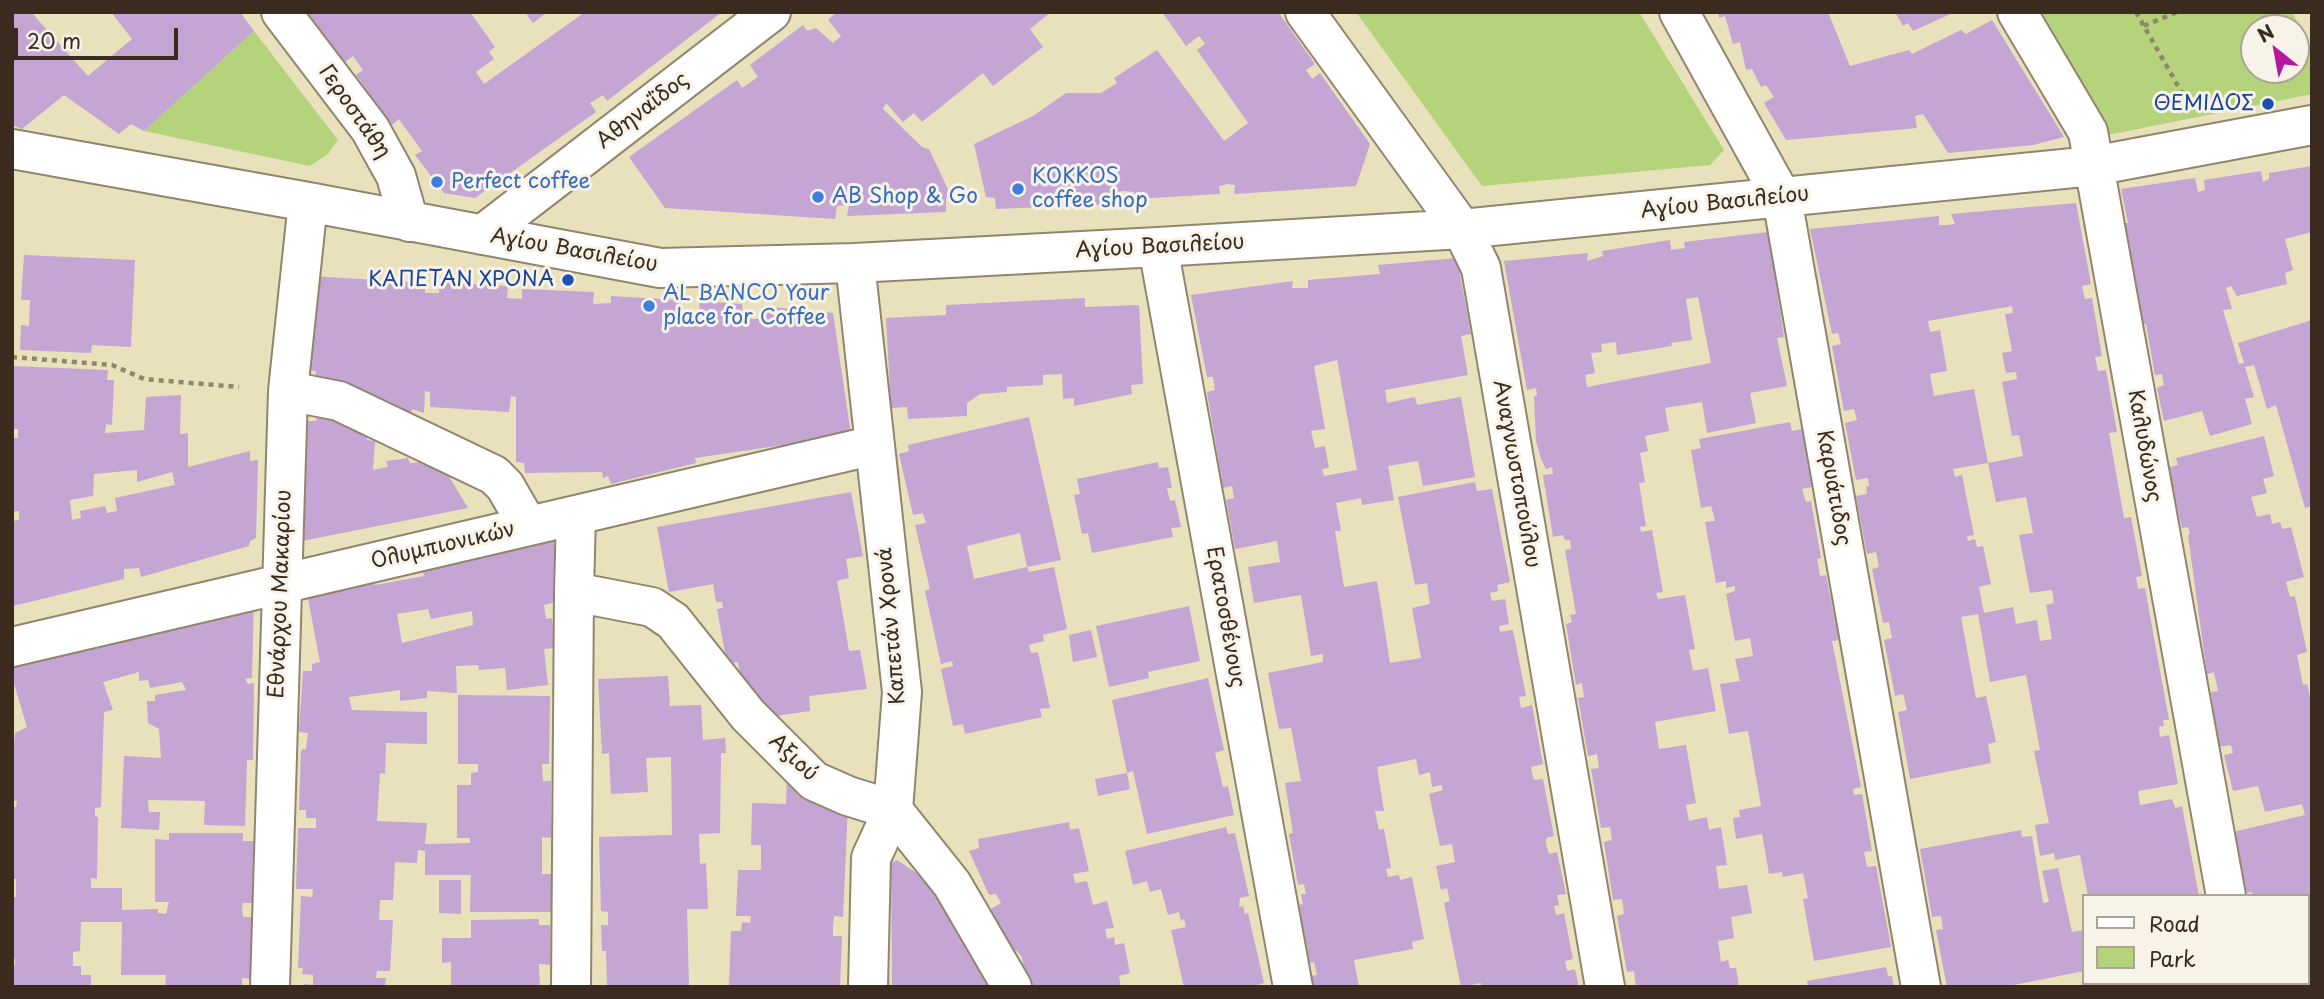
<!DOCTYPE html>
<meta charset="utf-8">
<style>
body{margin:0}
#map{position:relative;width:2324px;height:999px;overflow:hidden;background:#e9e0bc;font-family:"Playpen Sans",sans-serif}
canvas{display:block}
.frame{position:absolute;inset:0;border:14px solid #3b2a1e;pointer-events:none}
.legend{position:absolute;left:2082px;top:894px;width:228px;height:91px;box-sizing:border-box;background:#f7f3e8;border:2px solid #aca397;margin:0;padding:9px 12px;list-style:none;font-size:21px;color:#3b2a1e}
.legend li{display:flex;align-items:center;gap:14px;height:35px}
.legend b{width:35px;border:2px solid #aca397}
.north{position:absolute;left:2240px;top:14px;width:70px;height:70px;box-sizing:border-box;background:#f7f3e8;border:2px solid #aca397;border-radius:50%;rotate:329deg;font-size:19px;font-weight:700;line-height:28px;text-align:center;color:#3b2a1e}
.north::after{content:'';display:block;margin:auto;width:24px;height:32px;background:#b5179e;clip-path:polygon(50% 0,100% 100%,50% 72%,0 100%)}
.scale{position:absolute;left:14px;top:28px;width:164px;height:32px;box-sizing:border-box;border:4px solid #3b2a1e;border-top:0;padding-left:9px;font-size:21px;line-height:24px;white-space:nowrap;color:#3b2a1e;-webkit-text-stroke:5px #f7f3e8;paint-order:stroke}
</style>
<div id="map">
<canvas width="2324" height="999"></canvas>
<div class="frame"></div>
<ul class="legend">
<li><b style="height:9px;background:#fff"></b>Road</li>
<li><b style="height:19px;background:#b5d37a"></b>Park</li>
</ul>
<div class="north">N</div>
<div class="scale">20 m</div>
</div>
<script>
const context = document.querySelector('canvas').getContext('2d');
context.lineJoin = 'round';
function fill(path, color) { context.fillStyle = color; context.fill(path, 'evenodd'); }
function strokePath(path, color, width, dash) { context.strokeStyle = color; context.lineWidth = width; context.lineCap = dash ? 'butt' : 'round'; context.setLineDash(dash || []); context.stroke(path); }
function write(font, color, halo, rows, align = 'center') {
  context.font = font + ' "Playpen Sans",sans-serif'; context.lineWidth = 6; context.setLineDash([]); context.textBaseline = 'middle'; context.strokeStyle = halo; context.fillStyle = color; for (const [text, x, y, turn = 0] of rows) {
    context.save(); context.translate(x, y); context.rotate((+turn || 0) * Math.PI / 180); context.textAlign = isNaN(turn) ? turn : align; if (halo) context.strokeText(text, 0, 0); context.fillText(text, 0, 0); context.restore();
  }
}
const green = new Path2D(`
 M1356,12H1639L1724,150L1710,165L1482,186Z
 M2039,12H2292L2312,48V94L2103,136ZM2254,28H2296V70H2254Z
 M254,31L338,140L328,154L310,166L144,131Z`);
const building = new Path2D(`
 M12,12H31L88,76L132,39L111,12H240L254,31L144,131L131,124L119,134L64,95L22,129L12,125Z
 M307,12H470L495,47L489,52L494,59L476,72L484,84L585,12H722L607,101L603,95L590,103L596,112L475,198L444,193L415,155L422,151L403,125L399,119L392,125L356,75L363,70L353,56L345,62Z
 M525,12H547L533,23Z
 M837,12H1051L1030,29L1043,47L993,86L983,73L922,122L914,113L903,122L886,103L883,109L922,147L929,149L952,198H946V212L847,216L849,205L837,206L835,219L665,208L629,157L737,80L742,88L758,77L750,65L803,25L807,31L816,28L833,43L841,36L828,20Z
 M1162,12H1278L1315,64L1306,70L1312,79L1320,73L1370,144L1356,186L1234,194L1235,185L1228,184L1219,186L1220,194L1134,199V192L1124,191L1118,192V204L996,209L995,198L986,197L974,144L1033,116L1066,93H1101L1117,83L1114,78L1157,50L1224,141L1248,123L1197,50L1205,44L1199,36L1186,46Z
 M1718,12H1828L1850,66L1909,50L1912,54L1961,30L1966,34L1992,20L2064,137L2033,145L1948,153L1923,114L1915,116L1917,128L1786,140L1764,103L1774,97L1766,85L1761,87L1752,69L1746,70L1740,42L1733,44L1725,16L1719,18Z
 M1895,12H1955L1913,31L1908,23L1903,26Z
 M2312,166V232L2285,239L2293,270L2285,273L2287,284L2237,296L2231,286L2226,288L2232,309L2223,310L2239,364L2244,363L2238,343L2312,320V506L2305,508L2276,405L2267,409L2254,365L2245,367L2254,397L2245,399L2252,424L2210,436L2202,411L2164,421L2157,388L2164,385L2162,374L2155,375L2146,324H2141L2119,223H2128L2121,189L2195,178L2198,192L2205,190L2204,180L2261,171L2263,182L2269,179V173Z
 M2076,203L2091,284L2082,286L2085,299L2092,298L2102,356L2095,357L2098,371L2106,370L2117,432L2109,433L2110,439L2124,518L2131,517L2142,576L2136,577L2138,589L2145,588L2169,720H2163L2164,726L2159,727L2160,737L2169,735L2178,784L2138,791L2140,805L2172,799L2175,808L2182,806L2199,896H2088L2080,855L2055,860L2054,853L2040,856L2035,825L2049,823L2034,751L2040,750L2026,675L1990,682L1978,614L1961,617L1976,698L1986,696L1996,742L1988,744L1991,763L1910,779L1898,712L1907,710L1903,694L1895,696L1884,640L1892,638L1889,622L1883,623L1872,569L1879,567L1876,552L1867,554L1856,496L1867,494L1866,487L1869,486L1868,478L1856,480L1845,423L1857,420L1854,409L1844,411L1832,346L1841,344L1838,333L1832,334L1810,229L1939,216V225H1946L1955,224L1951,214ZM2012,306L2013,313L2005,314L2012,351L2002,353L2006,373L2016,372L2017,379L2002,382L2012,436L2019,435L2023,456L1988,463L1974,389L1934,396L1930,374L1947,371L1940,330L1930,332L1928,321ZM1988,463L1996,502L2026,497L2033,533L2019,535L2030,593L2052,590L2054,603L2046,605L2052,639L2040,641L2037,620L2016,624L2013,607L1984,613L1979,587L1991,584L1983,546L1977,547L1975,539L1968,541L1967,536L1974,535L1962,475L1955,477L1953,469Z
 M1768,232L1784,337L1777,338L1787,386L1750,393L1756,423L1707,433L1702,402L1665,408L1669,431L1645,436L1648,451L1640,453L1645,482L1639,483L1646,526L1640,527L1641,532L1652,530L1663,592L1656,593L1658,599L1685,595L1695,649L1689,650L1693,671L1708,668L1716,711L1655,722L1659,749L1686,745L1696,803L1686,805L1689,821L1707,817L1709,830L1721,827L1727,865L1716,866L1719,889L1747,885L1752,913L1731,917L1734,938L1718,941L1721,962L1728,960L1730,968H1736L1739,987H1636L1634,971L1627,972L1617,916L1624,914L1622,899L1613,900L1604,842L1612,840L1610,827L1601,828L1591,769L1599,768L1597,754L1588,756L1578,698L1584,697L1582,683L1576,685L1566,624L1572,622L1570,615L1576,614L1565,550L1571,549L1570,540H1565L1563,535L1553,537L1543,475L1553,474L1552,467L1546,469L1541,459L1536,441L1534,396H1537L1536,388L1527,390L1504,261L1588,253L1587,261L1603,256L1602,251L1670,240L1671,250L1685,248L1684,242ZM1698,297L1711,363L1587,387L1585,375L1595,373L1591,353L1602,352L1601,344L1616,342L1617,355L1672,346L1671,343L1692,340L1686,299Z
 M24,255L135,260L131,347L92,345L91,353L20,350L21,325L29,326L30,300H21Z
 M1457,258L1471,334L1461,336L1468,375L1385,390L1387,403L1415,397L1417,405L1461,397L1475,477L1423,486L1418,461L1388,466L1394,500L1362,505L1361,498L1336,503L1341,531H1335L1344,587L1377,581L1390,663L1421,658L1412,608L1430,604L1427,583L1415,585L1398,497L1475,482L1477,491L1492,489L1510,582L1497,585L1498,591L1490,593L1492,601L1505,599L1509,624L1499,626L1500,632L1513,630L1526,696L1519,697L1521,708L1532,705L1543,764L1531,767L1532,774L1534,780L1543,779L1554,836L1546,838V844L1549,854L1557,852L1566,894L1557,895L1559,905L1554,906L1556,915L1564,913L1573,959L1565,961L1567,971L1575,969L1579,987H1481V983L1461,987L1444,903L1450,901L1447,888L1441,890L1436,866L1455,862L1452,844L1440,846L1429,794L1443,790L1441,785L1432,787L1430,772L1419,775L1416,759L1377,767L1384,811H1375L1379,830L1384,829L1391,868L1386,869L1388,877L1399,875L1400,880L1412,877L1424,939L1412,942L1413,949L1354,960L1359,987H1312L1310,976L1317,975L1314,962L1310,963L1298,905L1303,904L1301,894H1306L1304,884L1298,885L1289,834L1293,833L1285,783L1301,781L1291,728L1279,729L1268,673L1323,662V654L1311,656L1301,595L1254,603L1248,567L1280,562L1277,541L1235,549L1226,500L1234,498L1232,486L1223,488L1207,392L1215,390L1213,377H1207L1191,295L1293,281L1292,288H1308V280L1380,274L1378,265ZM1337,360L1357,470L1324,476L1322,469L1329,468L1325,446L1315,448L1311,431L1325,429L1314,366Z
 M311,276L425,283V293H439L440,282L508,286L507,298L522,299V289L594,292L593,304L611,303V296L678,300L679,313L690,314L700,313L699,301L742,304L743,318L754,319H762V306L833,313L851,435L695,458L696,463L611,484L608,476L603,478L602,472L525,473L524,463L516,462V397L511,396L509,412L430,407V392L425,391L424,413L412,409L411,416L315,378L316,371L308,370Z
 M1085,298V307L1139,305L1143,384L1131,385L1132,394L1074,406V398L1063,399L1062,374L1043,375V385L1007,387V392L980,394L967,403V416L908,419L907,407L891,408L886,318L946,315V305Z
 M12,366L108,370L107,380H114L112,425L106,424L105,433L144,430L146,397L181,395L180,434L188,433V467L250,451V461L258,460L256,538L250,541L249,546L141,577L139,568L124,569V579L13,606L12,521L19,520V511L12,512V438H18V429H12ZM137,470V482L172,472L175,485L115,498L117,511L107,513L105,506L80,511L81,518L72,520L70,500L93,496L94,474Z
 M318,412L368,428L367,440L375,441L373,470L388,467L386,461L408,458L410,463L430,462L444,468L468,508L302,541L304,421H316Z
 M1029,417L1061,560L1027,567L1020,533L967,546L974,579L1027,567L1029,572L1054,567L1067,629L1043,635L1044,641L1029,645L1031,653L1038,652L1050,708L1040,709L1042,717L965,734L963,724L953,726L941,669L953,666L952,661L941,664L925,591L930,589L915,525L926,523L923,513L913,515L899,454L909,451L908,445Z
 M1790,422L1792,431L1802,429L1812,487L1802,489L1806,502L1811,501L1821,558L1817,559L1820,576L1826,575L1839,640L1832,641L1861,787L1853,789L1854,795L1862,794L1872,851L1864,852L1867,867L1876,866L1891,947L1814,961L1803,899L1808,898L1803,873L1783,877L1782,872L1769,874L1762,834L1736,839L1733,818L1740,817L1739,810L1761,806L1748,731L1729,734L1720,684L1740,681L1735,659L1753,656L1750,638L1735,641L1726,594L1735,591V586L1726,588V581L1716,583L1705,522L1715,521L1713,513L1711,506L1701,508L1691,450L1701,448L1699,439Z
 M2264,436L2274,476L2263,479L2267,493L2251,497L2257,517L2270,514L2272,524L2280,522L2282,529L2291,527L2304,577L2286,582L2290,597L2295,596L2307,652L2297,655L2303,685L2307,684L2312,705V987H2301L2300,983H2308V896H2253L2252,892L2247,893L2233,832L2305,815L2302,804L2265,812L2258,786L2233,791L2224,755L2233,753L2231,745L2218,747L2211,692L2218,691L2214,672L2207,674L2188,535L2190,534L2188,527L2182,528L2167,468L2178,465L2176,458Z
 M1158,462L1159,468L1168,467L1172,488H1167L1170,501L1175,500L1181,527L1171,528L1173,537L1092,553L1088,533L1082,534L1074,495L1080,494L1077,479Z
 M851,492L863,556L846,559L849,578L837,581L849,651L860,650L867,689L809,696L810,711L776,716L740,678L738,662L727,664L717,609L723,608L722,602H716L713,584L669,592L657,527Z
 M554,541L555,602L544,605L546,619L552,618L555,648L544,649L548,685L507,690L505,668L479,670L478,665L456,666L457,693L427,691V698L400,701V690L349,697L352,710L427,712V744L386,743L385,774L380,773L377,821L427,823L425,844L470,843V838H457V785H471V773L478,772V764H458V695L550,696L549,764H542L543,781H551V838L542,837V874H552V912H470L471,875H425V851L418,850L417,863L395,862L393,900H380L379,920H393L390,971H377L376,978H386L385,987H304V984L313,985V975L302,974L303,968H298L301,896L312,897L313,889H296L298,828H316V818H306V810H299L301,750L306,749L308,733L299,732L303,671H312V664L320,662L306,588L373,574L375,585L424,576L422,566ZM428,609L431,619L472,611L473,625L402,643L397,614Z
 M254,595L252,678L245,679L248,684L254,683L253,760H247L245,826L204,825L205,801L148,800L149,812H160L159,830L121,828L124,756L161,758L159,729L148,723L147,701H155V695L186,690L182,682L150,688L148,680L139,681V672L103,682L113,710L104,712L101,807L95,808V816L98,817L97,879L91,878V888H122V910L158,909V913L166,914L169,902H155V839L169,840V833H243V841H254V903H243L242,909L243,917H251V979L242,978V987H165L166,975H121L122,922H81L80,951L73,952V966H81V975H91V987H12V966L15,965V959H12V897H16V879H12V813L14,807H16L17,801L12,800V771L15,733L27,727L12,677V659Z
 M1189,606L1200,661L1148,672L1149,678L1109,687L1096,626Z
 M1091,630L1097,657L1073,662L1069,635Z
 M668,676L670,706L701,705L703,740L725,738L726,753H721L720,833L699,834L700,864L706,863L708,909H687L689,987H607L606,951H602L601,925H608V912L601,911L599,837L672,835L671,757L646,758L648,792L611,794L609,753L602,754L598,679Z
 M1208,678L1224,750L1215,753L1223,787L1228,786L1234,815L1147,834L1133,771L1127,773L1112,700Z
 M1127,773L1130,789L1098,796L1095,779Z
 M787,778L848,804L843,917L834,916L833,926V936H842L840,987H729L731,931H741L742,922L750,923L751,916H736L738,870H761V845H751L752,803L786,804Z
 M1069,822L1070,830L1079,828L1089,871L1073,874L1075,883L1087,881L1093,905L1107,901L1114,928L1105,929L1107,939L1114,937L1115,945L1124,943L1130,973L1119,976L1121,987H1024L1015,967L1023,965L1022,957L1016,950L1009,954L991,909L1001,903L996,894L989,895L969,851L979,848L978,839Z
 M1226,827L1228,834L1235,833L1249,896L1240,898L1239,907L1243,906L1245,914L1248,913L1264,983L1257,985V987H1184L1171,930L1186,927L1184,919L1181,921L1179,912L1168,915L1161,889L1150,892L1147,881L1133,885L1125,851Z
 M2021,830L2022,837L2032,836L2043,903L2049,902L2042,871L2058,868L2072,932L2084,930V971L2004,987H1947L1936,930L1943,929L1941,916L1932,917L1920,849Z
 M897,860L927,880L945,903L992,987H892L891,863Z
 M439,880H461V914L439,913Z
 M539,919V925H550V965L539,964L540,987H451V962L442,963V938H471V920Z
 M1886,967L1888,976H1892L1894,987H1808L1807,981Z
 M2107,983H2212V987H2096Z`);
const path = new Path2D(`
 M2136,12L2186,100
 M2144,26L2177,12
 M12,357L112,365L144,379L239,387`);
const minor = new Path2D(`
 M281,12L370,129L396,176L409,222
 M1305,12L1462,229L1481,268L1605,987
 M1679,12L1782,198L1921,987
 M2017,12L2088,132L2226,896
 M12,149L308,202L660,268L855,263L1158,247L1462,229L2093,166L2312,125
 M482,235L771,12
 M1158,247L1293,987
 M855,263L902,692L893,810L871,858L868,987
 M288,391L339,401L494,475L505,486L528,526
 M574,592L652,607L673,621L748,715L814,781L848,796L893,810L952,884L1012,987
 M12,647L875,445
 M2242,983V987
 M270,987L288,391L308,202
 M571,987L574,592L576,515`);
const markers = [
 [2268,104,7,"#1a4fb4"],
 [437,182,7,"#3f7fe0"],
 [1018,189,7,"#3f7fe0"],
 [818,197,7,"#3f7fe0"],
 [568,280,7,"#1a4fb4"],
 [649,306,7,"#3f7fe0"]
];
const transitNames = [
 ["ΘΕΜΙΔΟΣ",2254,104],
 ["ΚΑΠΕΤΑΝ ΧΡΟΝΑ",554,280]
];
const streetNames = [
 ["Αθηναΐδος",643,111,-38],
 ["Γεροστάθη",354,112,55],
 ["Αγίου Βασιλείου",1725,203,-6],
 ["Αγίου Βασιλείου",1160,247,-3],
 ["Αγίου Βασιλείου",574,251,10],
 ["Καλυδώνος",2144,446,80],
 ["Αναγνωστοπούλου",1516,474,80],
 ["Καρυάτιδος",1833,488,80],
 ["Ολυμπιονικών",443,546,-13],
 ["Εθνάρχου Μακαρίου",281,594,-88],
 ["Ερατοσθένους",1225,617,80],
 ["Καπετάν Χρονά",892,626,-95],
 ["Αξιού",793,758,43]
];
const shopNames = [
 ["KOKKOS",1032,177],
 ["coffee shop",1032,201],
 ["Perfect coffee",451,182],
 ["AB Shop & Go",832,197],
 ["AL BANCO Your",663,294],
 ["place for Coffee",663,318]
];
fill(green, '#b5d37a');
fill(building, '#c5a5d4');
strokePath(minor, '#92856d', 42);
strokePath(path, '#92856d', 4.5, [5, 5]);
strokePath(minor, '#fff', 38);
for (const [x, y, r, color] of markers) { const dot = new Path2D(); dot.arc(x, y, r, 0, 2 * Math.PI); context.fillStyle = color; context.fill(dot); strokePath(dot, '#f7f3e8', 2.5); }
write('21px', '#164399', '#f7f3e8', transitNames, 'right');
write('21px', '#3b2a1e', '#f7f3e8', streetNames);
write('21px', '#366cbe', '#f7f3e8', shopNames, 'left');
</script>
